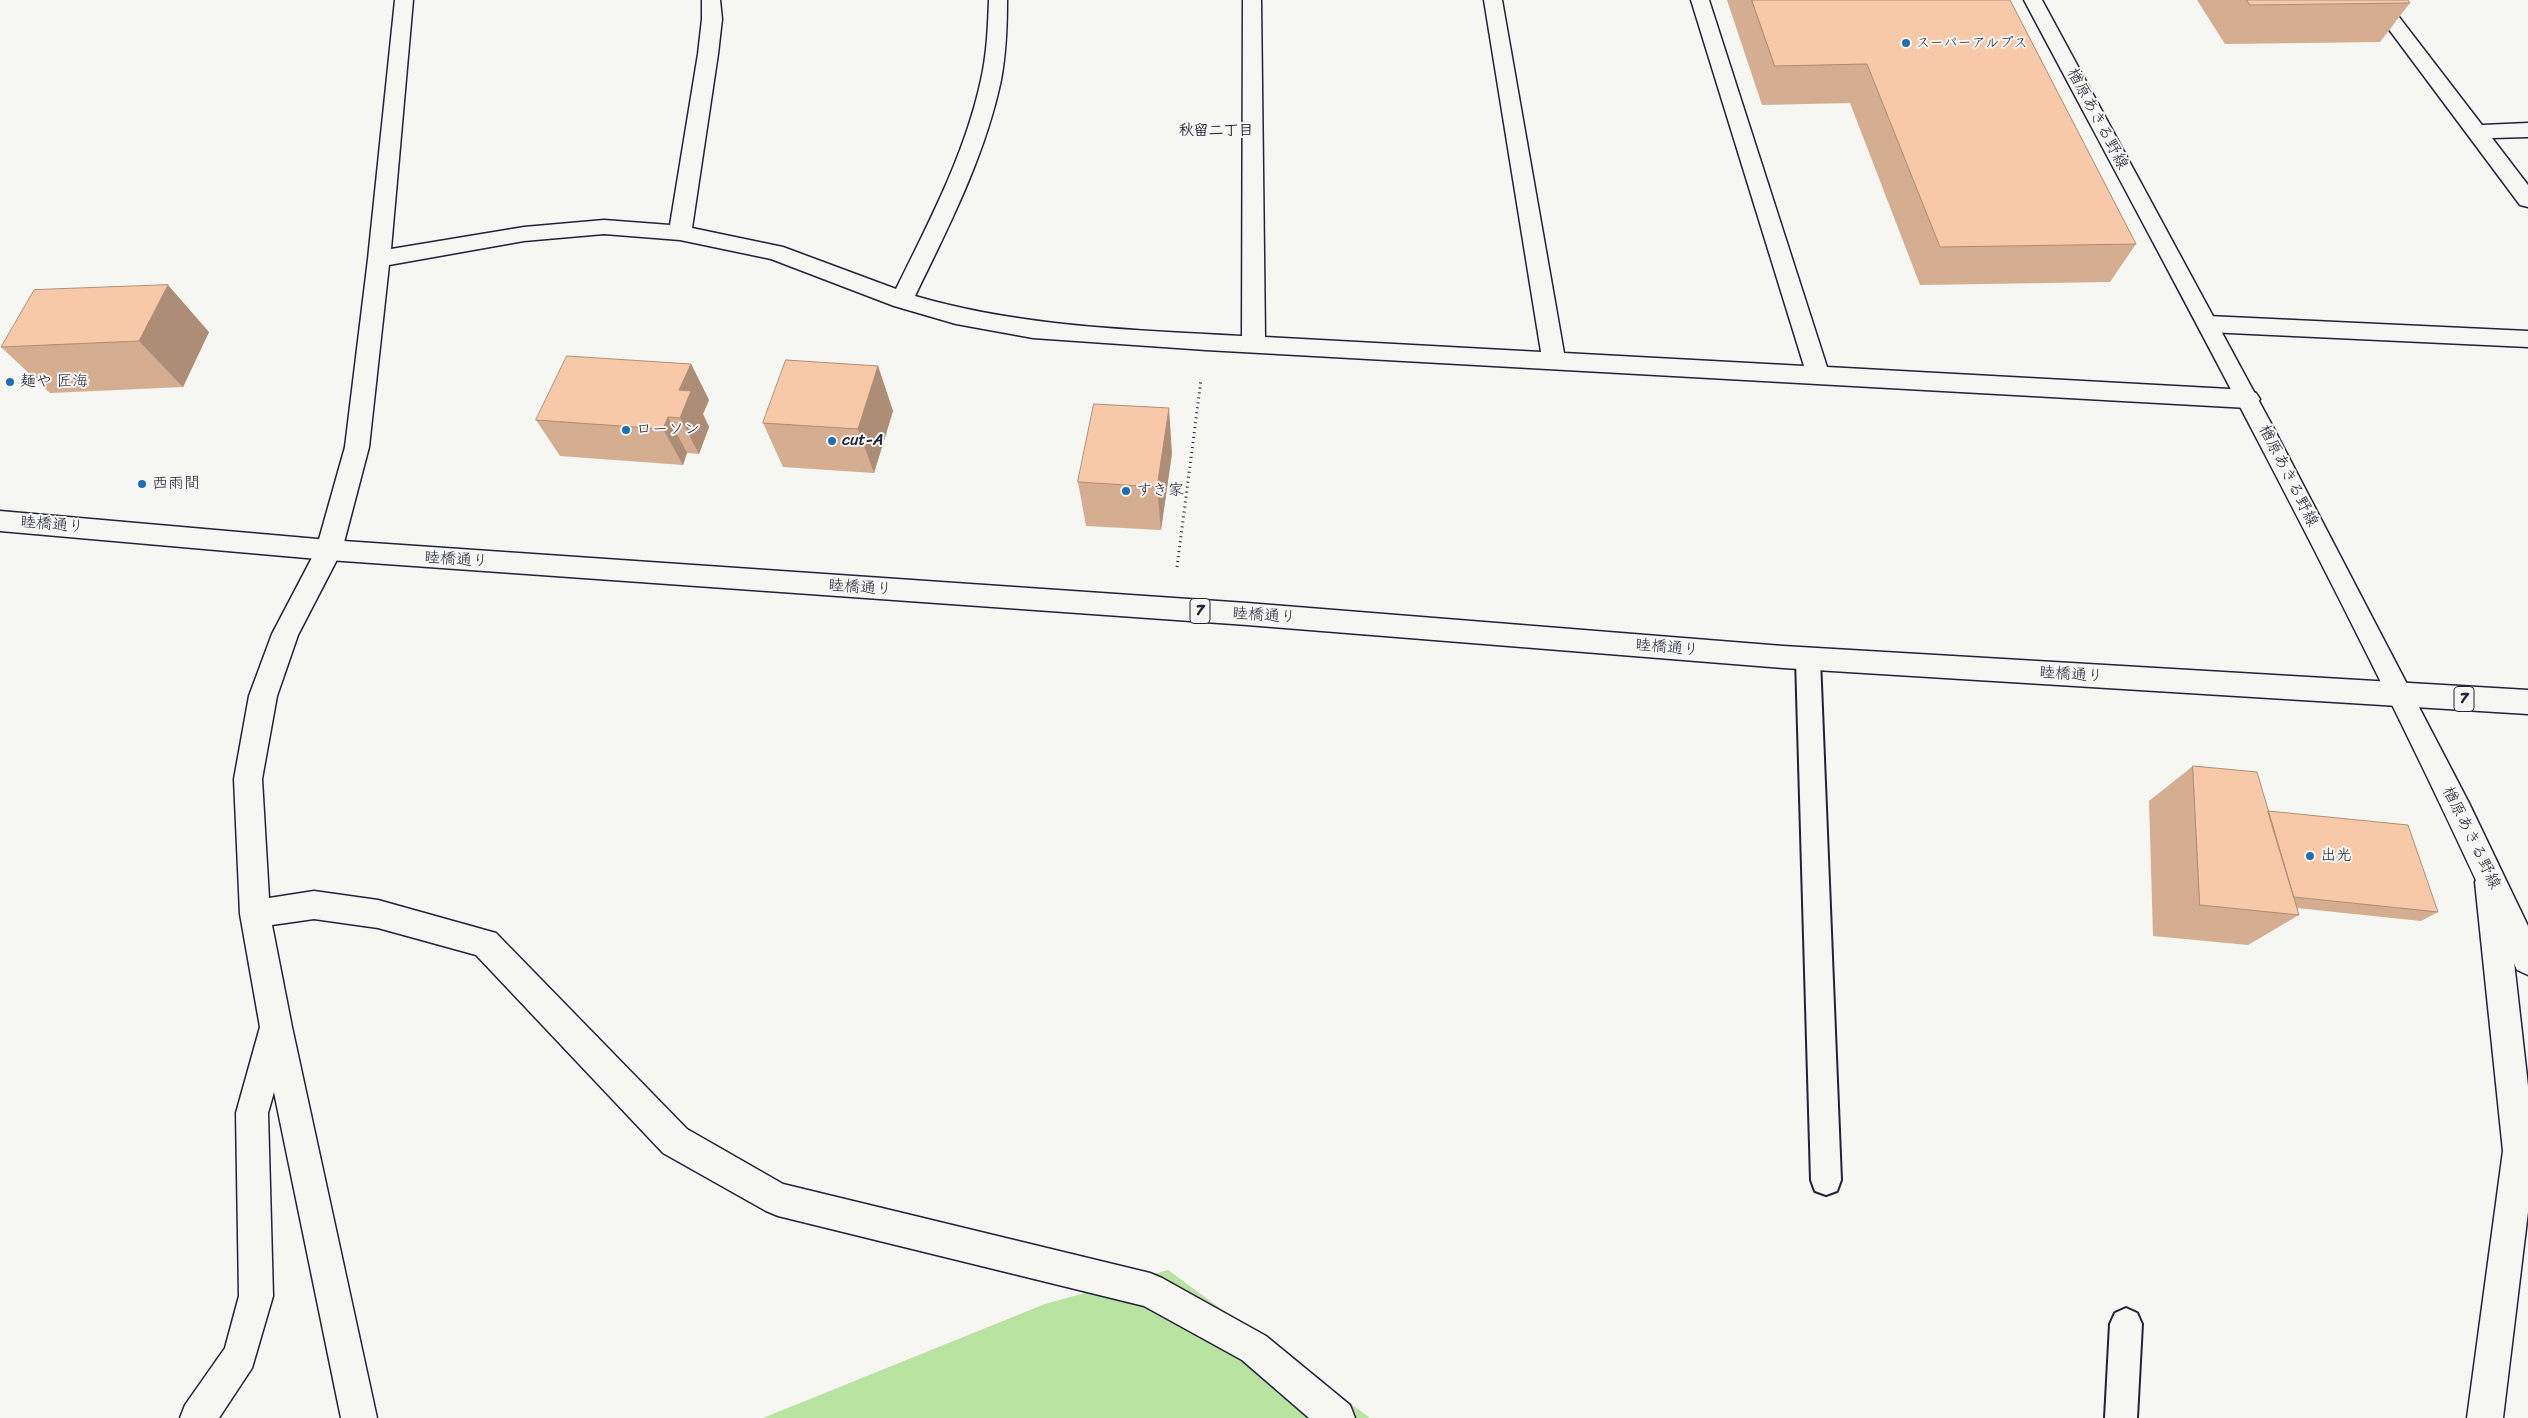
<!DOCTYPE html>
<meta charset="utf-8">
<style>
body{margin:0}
canvas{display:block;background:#f6f6f2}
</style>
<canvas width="2528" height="1418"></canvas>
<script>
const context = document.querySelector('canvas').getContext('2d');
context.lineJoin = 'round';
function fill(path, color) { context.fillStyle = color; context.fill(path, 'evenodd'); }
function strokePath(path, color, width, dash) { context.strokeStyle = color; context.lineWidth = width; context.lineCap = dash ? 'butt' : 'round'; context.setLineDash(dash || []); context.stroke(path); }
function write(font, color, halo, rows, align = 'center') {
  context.font = font + ' Sriracha,"Klee One",sans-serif'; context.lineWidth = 4; context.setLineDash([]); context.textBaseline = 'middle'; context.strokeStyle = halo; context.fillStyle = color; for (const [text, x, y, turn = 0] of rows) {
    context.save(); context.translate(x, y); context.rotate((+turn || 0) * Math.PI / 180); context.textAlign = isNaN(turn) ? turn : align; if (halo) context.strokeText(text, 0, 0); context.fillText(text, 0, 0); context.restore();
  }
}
const green = new Path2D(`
 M1168,1270L1370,1418H763L1045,1304Z`);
const path = new Path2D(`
 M1177,567L1201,380`);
const service = new Path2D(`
 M1808,649L1817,652L1820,659L1841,1180L1837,1191L1826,1195L1815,1191L1811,1180L1796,659L1799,652Z
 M2126,1308L2137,1313L2142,1324L2137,1418H2105L2110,1324L2115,1313Z`);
const minor = new Path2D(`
 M395,0H413L391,249L524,227L604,220L670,225L698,54L702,19V0H720L722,19L718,54L692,228L783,247L896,289C929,222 965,154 981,80C987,54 988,27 989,0H1007C1007,27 1006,53 1001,80C985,156 949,226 915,296C1021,327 1133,330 1242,336L1243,0H1261L1265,337L1541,352L1484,0H1502L1564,353L1804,366L1691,0H1709L1827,367L2248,390L2256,393L2260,399L2256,405L2248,408L1206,350L1033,338L956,324L894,306L771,259L680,240L604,234L524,241L389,265L369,447L342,550L298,635L277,696L262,779L269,898L314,891L378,900L496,933L687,1129L783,1184L1150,1273L1162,1278L1266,1336L1350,1405L1355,1418H1309L1242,1360L1144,1306L778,1216L766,1211L663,1153L476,955L378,928L314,919L272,925L292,1027L377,1418H341L274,1092L268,1113L273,1296L252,1368L219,1418H180L185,1405L225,1348L239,1296L236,1113L260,1027L240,914L234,779L249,696L272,634L316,550L345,447L368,259Z
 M2367,0H2386L2482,125L2528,123V137L2492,138L2528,185V207L2520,205Z
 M2208,316L2528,331V347L2208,332L2200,330L2197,324L2200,318Z
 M2490,868L2500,872L2505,882L2528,1086V1212L2503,1418H2467L2503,1151L2475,882L2480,872Z`);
const secondary = new Path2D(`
 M2024,0H2042L2273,427L2469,803L2528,926V975L2517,970C2369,639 2194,320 2024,0Z`);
const primary = new Path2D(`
 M0,511L329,540L1247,603L1783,646L2528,690V714L1783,668L1247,625L329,560L0,531Z`);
const wall = new Path2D(`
 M1727,0H2010L2136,244L2110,282L1920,285L1850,103L1762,105Z
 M2197,0H2408L2410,3L2380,42L2225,44Z
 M209,332L183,387L50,393L1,347Z
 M691,364L709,400L703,414L709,427L699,454L687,453L683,465L560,456L536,420Z
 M878,366L893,411L874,473L783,467L763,423Z
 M1172,453L1161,530L1086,526L1078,482Z
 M2193,766L2268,811L2438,912L2421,921L2297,908L2299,915L2248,945L2153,936L2149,801Z`);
const shadedWall = new Path2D(`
 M168,285L209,332L183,387L139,341Z
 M691,364L709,400L703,414L709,427L699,454L680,418L679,390Z
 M878,366L893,411L874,473L858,429Z
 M1169,408L1172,453L1161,530L1157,487Z
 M668,417L687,453L683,465L663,429Z`);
const building = new Path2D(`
 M1752,0H2010L2136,244L1940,247L1867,64L1775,66Z
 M2247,0H2408L2410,3L2250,5Z
 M168,285L139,341L1,347L34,290Z
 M567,356L691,364L679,390L691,391L680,418L668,417L663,429L536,420Z
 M786,360L878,366L858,429L763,423Z
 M1094,404L1169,408L1157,487L1078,482Z
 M2193,766L2257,772L2299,915L2200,905Z
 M2268,811L2408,825L2438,912L2294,897Z`);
const markers = [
 [1906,43,5,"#1f6fb2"],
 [10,382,5,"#1f6fb2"],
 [626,430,5,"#1f6fb2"],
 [832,441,5,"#1f6fb2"],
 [142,484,5,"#1f6fb2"],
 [1126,491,5,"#1f6fb2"],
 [2310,856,5,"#1f6fb2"]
];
const farPoinames = [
 ["スーパーアルプス",1916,43]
];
const farNeighbourhoodnames = [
 ["秋留二丁目",1216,131]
];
const shields = [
 [1200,611,20],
 [2464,699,20]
];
const shieldNames = [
 ["7",1200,611],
 ["7",2464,699]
];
const streetNames = [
 ["楢原あきる野線",2097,119,62],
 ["楢原あきる野線",2288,476,63],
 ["睦橋通り",52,525,5],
 ["睦橋通り",456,560,4],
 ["睦橋通り",860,588,4],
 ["睦橋通り",1264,616,4],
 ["睦橋通り",1667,648,5],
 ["睦橋通り",2071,675,4],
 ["楢原あきる野線",2471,838,64]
];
const poiNames = [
 ["麺や 匠海",20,382],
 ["ローソン",636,430],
 ["cut-A",842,441],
 ["西雨間",152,484],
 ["すき家",1136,491],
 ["出光",2320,856]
];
fill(green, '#b8e3a0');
strokePath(service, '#22223b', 4);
strokePath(minor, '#22223b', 3);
strokePath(secondary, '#22223b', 3);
strokePath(primary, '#22223b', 3);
strokePath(path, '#22223b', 3, [1, 4]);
fill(service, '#f6f6f2');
fill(minor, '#f6f6f2');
fill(secondary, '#f6f6f2');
fill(primary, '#f6f6f2');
fill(wall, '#d5ad90');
fill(shadedWall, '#ae8d76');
fill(building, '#f8c9a8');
strokePath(building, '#ae8d76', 1);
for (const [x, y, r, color] of markers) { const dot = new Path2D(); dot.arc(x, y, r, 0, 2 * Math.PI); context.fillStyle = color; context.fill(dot); strokePath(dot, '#f6f6f2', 2); }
write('14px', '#22223b', '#f6f6f2', farPoinames, 'left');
write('bold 15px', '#22223b', '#f6f6f2', farNeighbourhoodnames);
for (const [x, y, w] of shields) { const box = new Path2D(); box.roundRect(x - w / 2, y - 12.5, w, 25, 4); context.fillStyle = '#f6f6f2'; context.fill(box); strokePath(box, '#22223b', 1); }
write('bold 15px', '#22223b', null, shieldNames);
write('16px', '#22223b', '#f6f6f2', streetNames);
write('16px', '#22223b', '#f6f6f2', poiNames, 'left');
</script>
